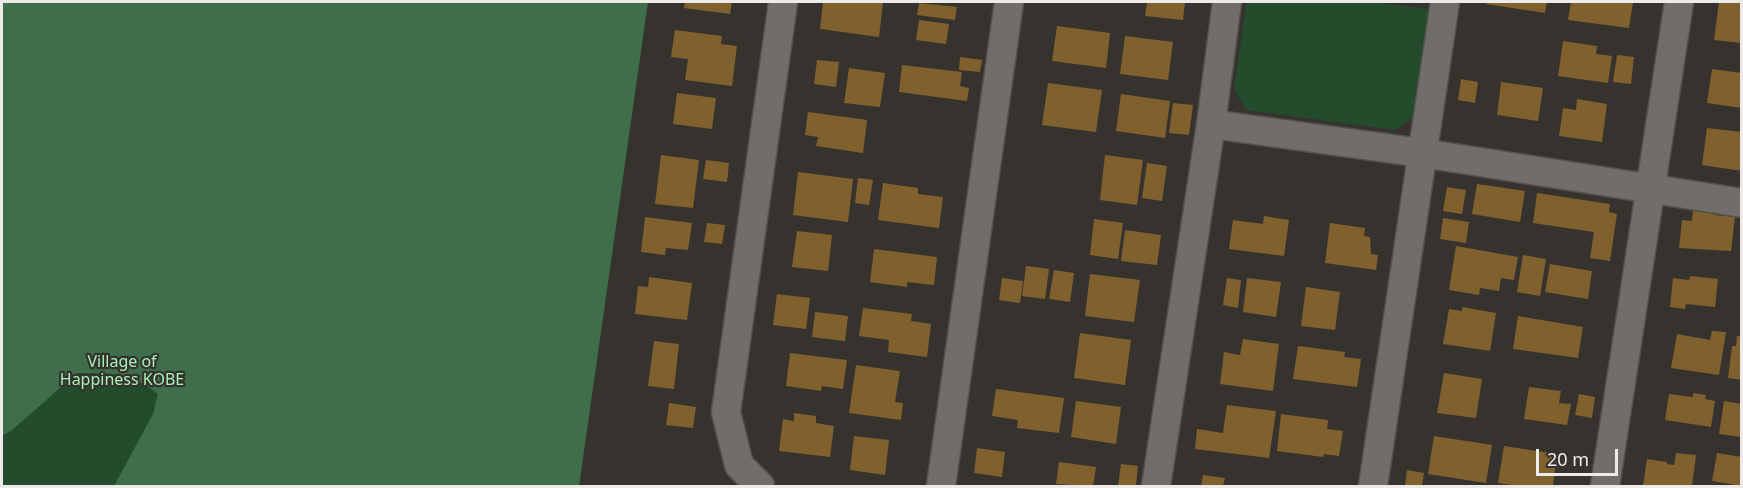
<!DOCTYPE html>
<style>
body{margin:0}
#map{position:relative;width:1743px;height:488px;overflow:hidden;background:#36332f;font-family:"Noto Sans",sans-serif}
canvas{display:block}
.frame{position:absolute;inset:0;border:3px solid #edebe9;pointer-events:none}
.scale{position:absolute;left:1536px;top:449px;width:82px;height:27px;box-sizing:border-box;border:3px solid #edebe9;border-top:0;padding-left:8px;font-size:18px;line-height:21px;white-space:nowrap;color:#edebe9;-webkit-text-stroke:4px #36332f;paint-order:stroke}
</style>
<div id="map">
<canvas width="1743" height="488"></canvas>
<div class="frame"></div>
<div class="scale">20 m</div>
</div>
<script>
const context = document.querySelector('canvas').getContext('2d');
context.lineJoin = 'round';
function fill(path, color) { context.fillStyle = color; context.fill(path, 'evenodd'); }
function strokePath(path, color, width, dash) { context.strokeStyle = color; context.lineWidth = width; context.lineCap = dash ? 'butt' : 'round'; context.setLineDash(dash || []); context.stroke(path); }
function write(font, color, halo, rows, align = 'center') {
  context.font = font + ' "Noto Sans",sans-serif'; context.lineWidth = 4.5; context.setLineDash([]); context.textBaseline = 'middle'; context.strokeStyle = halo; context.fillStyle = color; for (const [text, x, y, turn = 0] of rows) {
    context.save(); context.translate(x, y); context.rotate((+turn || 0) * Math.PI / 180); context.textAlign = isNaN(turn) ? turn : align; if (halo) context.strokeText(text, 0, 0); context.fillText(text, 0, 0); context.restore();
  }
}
const green = new Path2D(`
 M1247,2H1371L1429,9L1412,118L1396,130L1246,110L1234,89Z
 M2,287L337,486H2Z`);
const forest = new Path2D(`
 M2,2H648L579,486H114L153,414L158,394C131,372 110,373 77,373L11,431L2,435Z`);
const building = new Path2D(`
 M685,2H732L730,14L684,8Z
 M823,2H883L879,37L820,29Z
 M1147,2H1185L1183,20L1145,16Z
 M1487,2H1547L1545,13L1486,4Z
 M1571,2H1633L1629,28L1568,20Z
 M1719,2H1742V43L1714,40Z
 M919,3L957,7L955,20L917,15Z
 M919,20L949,24L946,44L916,40Z
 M1057,26L1110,33L1106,68L1052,61Z
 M675,30L722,36L721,44L737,46L732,86L685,80L688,59L671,57Z
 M1125,36L1173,42L1168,80L1120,74Z
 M1563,41L1597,46L1596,54L1612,56L1608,83L1558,76Z
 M1617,55L1634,57L1631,84L1613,82Z
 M960,57L982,60L980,72L959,70Z
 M817,60L839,62L836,87L814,84Z
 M902,65L962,72L960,86L969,88L967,101L899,92Z
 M849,68L885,73L880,107L844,103Z
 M1712,69L1742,73V108L1707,103Z
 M1461,79L1478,82L1475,103L1458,100Z
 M1501,82L1543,88L1538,121L1497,115Z
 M1048,83L1102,90L1096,132L1042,125Z
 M677,93L716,98L712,129L673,124Z
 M1121,94L1170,101L1165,138L1116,131Z
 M1577,99L1607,104L1602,142L1559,136L1563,108L1576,110Z
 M1173,103L1193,105L1189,135L1169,133Z
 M808,112L867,120L863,153L816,146L818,137L805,135Z
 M1707,128L1742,132V171L1702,165Z
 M661,155L699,160L693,208L655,204Z
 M1105,155L1143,160L1137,205L1100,200Z
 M706,160L729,163L727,182L703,179Z
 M1147,163L1167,166L1162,201L1142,198Z
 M798,172L853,179L848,222L793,215Z
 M858,178L873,180L869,205L855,203Z
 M883,183L918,188V194L943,197L939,228L878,220Z
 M1477,184L1525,191L1520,222L1472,214Z
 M1447,187L1466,190L1462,214L1443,211Z
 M1537,193L1610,204L1609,212L1617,214L1610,261L1590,258L1594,232L1533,223Z
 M1693,208L1716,210L1715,215L1735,217L1731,251L1679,248L1682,220L1692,221Z
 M1264,216L1289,220L1284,256L1229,249L1233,220L1263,224Z
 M645,217L692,223L688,250L666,248L665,255L641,252Z
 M1443,218L1469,222L1466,243L1440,239Z
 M1094,219L1123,223L1118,259L1090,255Z
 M707,223L725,225L722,244L704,242Z
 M1330,223L1365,228L1364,236L1370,237L1371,254L1378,255L1376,270L1325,263Z
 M1125,230L1161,235L1157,265L1121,261Z
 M797,231L832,235L828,271L792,267Z
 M1456,246L1518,257L1514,280L1501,278L1499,291L1480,288L1479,295L1449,290Z
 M874,249L937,257L934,285L907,282V287L870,282Z
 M1523,255L1546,259L1540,296L1517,292Z
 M1550,264L1592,271L1588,299L1545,292Z
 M1026,266L1049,269L1045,299L1022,296Z
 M1054,270L1074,273L1070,302L1049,299Z
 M1090,274L1140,280L1134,322L1085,316Z
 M1690,276L1718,279L1715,307L1686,304L1685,309L1670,307L1673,278L1689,280Z
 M649,277L692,283L687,320L635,314L638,286L648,287Z
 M1002,278L1023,281L1020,303L999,300Z
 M1227,278L1241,280L1238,308L1223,305Z
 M1247,278L1281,282L1276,317L1243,312Z
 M1306,287L1340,292L1335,330L1301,326Z
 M777,294L810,298L806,329L773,325Z
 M1462,307L1496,313L1490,351L1443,344L1449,309L1462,311Z
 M863,308L912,314L911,321L931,324L927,357L888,352L889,340L859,336Z
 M815,312L848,316L845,341L812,337Z
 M1518,316L1583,327L1578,358L1513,349Z
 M1712,331L1726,332L1719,375L1671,368L1677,334L1710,340Z
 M1080,333L1131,340L1125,385L1074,378Z
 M1737,336L1742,337V380L1728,378L1732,346H1736Z
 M1243,339L1279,344L1273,391L1220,384L1224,352L1240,355Z
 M654,341L679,344L674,389L648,386Z
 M1298,346L1345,352L1344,357L1361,359L1357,387L1293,379Z
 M790,353L847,360L843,389L822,386L821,391L786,386Z
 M856,365L900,371L895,402L903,403L901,420L849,413Z
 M1444,373L1482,379L1476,418L1437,413Z
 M1529,387L1561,391L1559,403L1571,404L1567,425L1524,419Z
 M996,389L1064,398L1059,433L1017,428L1018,420L992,416Z
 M1693,393L1706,395L1705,399L1715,401L1711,427L1665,420L1669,394L1693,397Z
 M1579,394L1595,397L1592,418L1575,415Z
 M1076,401L1121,407L1116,444L1071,437Z
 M1724,401L1742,404V437L1719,434Z
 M669,403L696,407L693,428L666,425Z
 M1227,405L1276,411L1269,458L1195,449L1197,429L1223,433Z
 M794,413L816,416V423L834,426L830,457L779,451L783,419L794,421Z
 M1281,414L1328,420L1327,429L1343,431L1339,456L1324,454L1323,457L1277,451Z
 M854,436L889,440L885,475L850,470Z
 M1434,436L1492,445L1486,483L1428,474Z
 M1504,446L1557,454L1553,486H1518L1498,483Z
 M977,448L1005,452L1002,477L974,473Z
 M1676,453L1696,455L1692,486H1643L1647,459L1667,462V464L1674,465Z
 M1717,453L1742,457V486L1712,481Z
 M1059,462L1096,467L1093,486L1056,484Z
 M1121,464L1138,466L1136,486H1118Z
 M1407,470L1424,473L1422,486H1405Z
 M1203,475L1225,478L1223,486H1201Z`);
const street = new Path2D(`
 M1211,124L1422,153L1742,203
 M760,486L739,465L726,412L783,2
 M941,486L1009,2
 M1156,486L1211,124L1227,2
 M1373,486L1445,2
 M1605,486L1679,2`);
const parkNames = [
 ["Village of",122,362],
 ["Happiness KOBE",122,380]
];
fill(green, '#234c2d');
fill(forest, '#3f6f4a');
fill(building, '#80612e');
strokePath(street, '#53514e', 31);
strokePath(street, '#716e69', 28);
write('16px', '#a6f1b6', '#36332f', parkNames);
</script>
